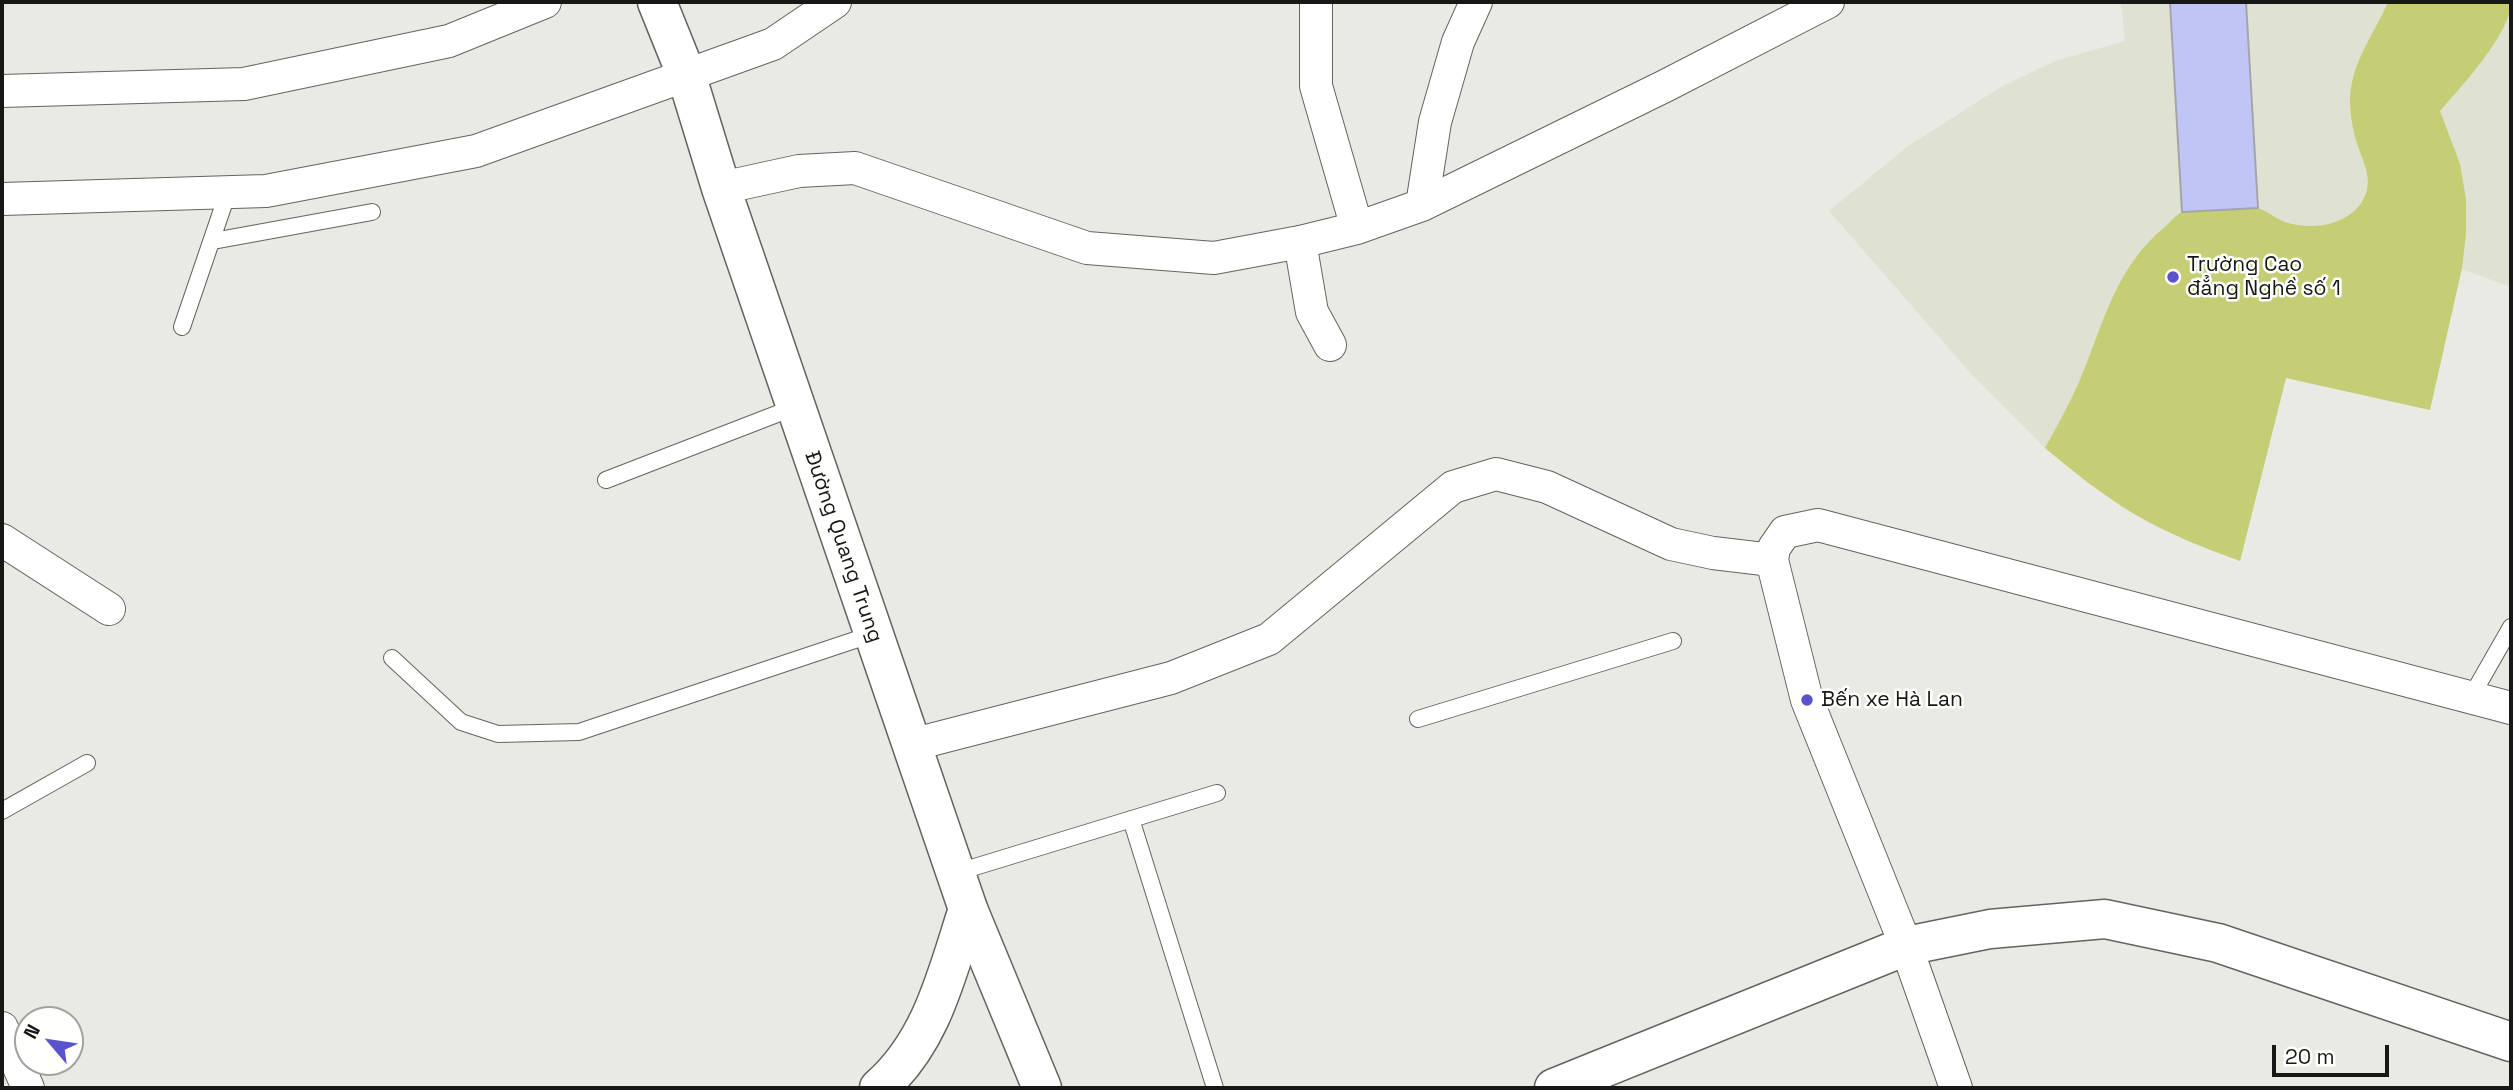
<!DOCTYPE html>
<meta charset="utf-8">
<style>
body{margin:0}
#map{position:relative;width:2513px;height:1090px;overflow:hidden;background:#e9eae4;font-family:"Space Grotesk",sans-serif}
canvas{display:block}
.frame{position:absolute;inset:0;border:4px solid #171715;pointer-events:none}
.north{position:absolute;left:14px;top:1006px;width:70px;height:70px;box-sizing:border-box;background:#fffffe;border:2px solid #a2a2a1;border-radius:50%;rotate:299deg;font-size:19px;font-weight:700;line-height:28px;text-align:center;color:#171715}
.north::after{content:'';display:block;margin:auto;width:24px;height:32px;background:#5954cc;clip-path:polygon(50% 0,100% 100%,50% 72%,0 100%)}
.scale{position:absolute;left:2272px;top:1045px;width:117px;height:32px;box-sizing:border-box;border:4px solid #171715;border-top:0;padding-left:9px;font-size:21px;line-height:24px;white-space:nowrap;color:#171715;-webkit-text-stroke:5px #fffffe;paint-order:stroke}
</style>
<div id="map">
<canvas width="2513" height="1090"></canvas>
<div class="frame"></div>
<div class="north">N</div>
<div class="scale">20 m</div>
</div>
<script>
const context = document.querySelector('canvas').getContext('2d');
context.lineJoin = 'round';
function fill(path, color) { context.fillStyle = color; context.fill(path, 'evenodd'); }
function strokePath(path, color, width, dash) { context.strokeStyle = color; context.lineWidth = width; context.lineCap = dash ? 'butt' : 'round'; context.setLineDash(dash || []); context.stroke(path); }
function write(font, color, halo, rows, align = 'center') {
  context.font = font + ' "Space Grotesk",sans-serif'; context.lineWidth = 5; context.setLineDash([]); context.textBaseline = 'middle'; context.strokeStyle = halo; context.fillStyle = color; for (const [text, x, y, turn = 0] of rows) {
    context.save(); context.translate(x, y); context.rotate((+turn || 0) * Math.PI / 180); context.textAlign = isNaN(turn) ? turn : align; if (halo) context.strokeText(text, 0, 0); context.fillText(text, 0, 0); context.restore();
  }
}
const built = new Path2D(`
 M2121,2H2511V287L2461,269L2430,410L2286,378L2240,561L2187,541L2137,515L2089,484L2045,448L1973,376L1829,211L1908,146L2001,87L2055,61L2125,41Z`);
const green = new Path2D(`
 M2388,2H2511C2511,33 2461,87 2440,111L2460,164L2466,199V234L2462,268L2430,410L2286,378L2240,561C2204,548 2169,534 2136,515C2104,496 2074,472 2045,448C2057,426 2069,405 2079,382C2104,324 2114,268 2166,226C2170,222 2177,214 2182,212C2188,210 2249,206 2256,208C2266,209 2275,219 2285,222C2308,230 2342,227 2359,206C2373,188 2368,172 2360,152C2354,136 2350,117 2350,100C2351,62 2374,35 2388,2Z`);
const building = new Path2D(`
 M2170,2H2246L2258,208L2182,212Z`);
const service = new Path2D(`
 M213,241L372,212
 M182,327L228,192
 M606,480L795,407
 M392,658L461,722L498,734L579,732L873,634
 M2471,697L2511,627
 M1418,719L1673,641
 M2,811L87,763
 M1131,819L1215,1088
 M955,873L1217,793`);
const minor = new Path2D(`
 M1316,2V86L1357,228
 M2,91L244,84L449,41L545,2
 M721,188L799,171L855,168L1087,248L1214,258L1300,242L1357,228L1422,205L1665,86L1828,2
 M2,199L266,191L476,151L773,44L835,2
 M1422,205L1435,122L1458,42L1476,2
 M1300,242L1312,312L1330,345
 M2,540L109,609
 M911,745L1171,678L1269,639L1453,487L1496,474L1547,487L1671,544L1713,553L1772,560
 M2,1028L28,1088
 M1956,1088L1906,946L1807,700L1772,560L1774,548L1785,532L1818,525L2511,708`);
const tertiary = new Path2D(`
 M879,1088C932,1042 947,973 968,909
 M1554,1088L1906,946L1990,929L2105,919L2218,943L2511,1042`);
const primary = new Path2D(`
 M657,2L686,74L721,188L968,909L1042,1088`);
const markers = [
 [2173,277,7,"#5954cc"],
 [1807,700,7,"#5954cc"]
];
const poiNames = [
 ["Trường Cao",2187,265],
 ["đẳng Nghề số 1",2187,289],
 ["Bến xe Hà Lan",1821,700]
];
const streetNames = [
 ["Đường Quang Trung",843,547,71]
];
fill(built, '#dfe1d3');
fill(green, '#c5cd75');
fill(building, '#c0c5f6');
strokePath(building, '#a4a5ab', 2);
strokePath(service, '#63645e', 18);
strokePath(minor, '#63645e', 34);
strokePath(tertiary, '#63645e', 41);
strokePath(primary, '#63645e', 41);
strokePath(service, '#fff', 16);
strokePath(minor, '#fff', 32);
strokePath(tertiary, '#fff', 38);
strokePath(primary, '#fff', 38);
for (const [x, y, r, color] of markers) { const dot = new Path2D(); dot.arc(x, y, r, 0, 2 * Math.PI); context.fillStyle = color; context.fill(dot); strokePath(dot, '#fffffe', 2.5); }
write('21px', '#171715', '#fffffe', poiNames, 'left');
write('21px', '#171715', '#fffffe', streetNames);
</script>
